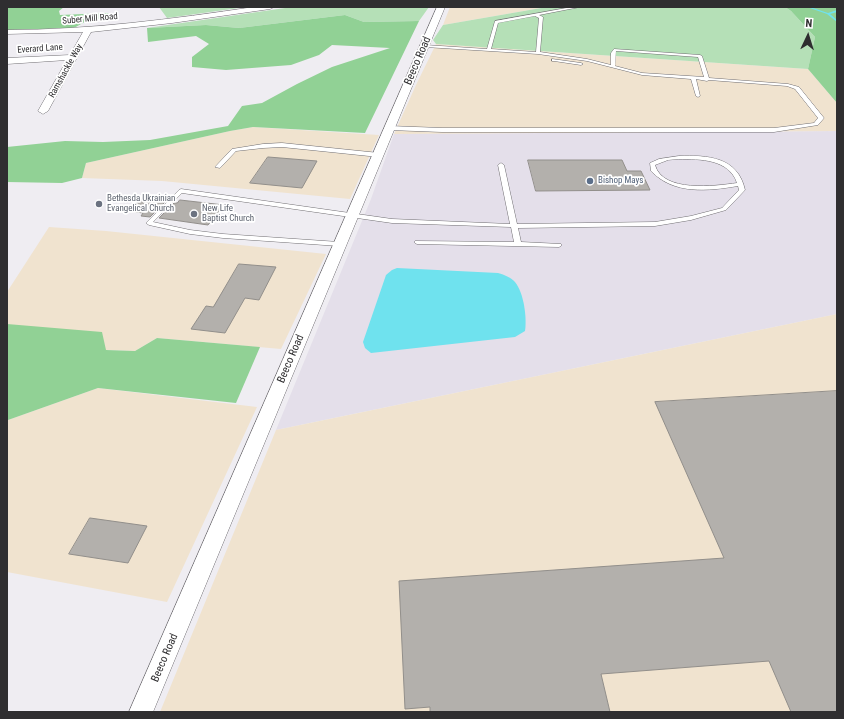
<!DOCTYPE html>
<style>
body{margin:0}
#map{position:relative;width:844px;height:719px;overflow:hidden;background:#efedf2;font-family:"Roboto Condensed",sans-serif}
canvas{display:block}
.frame{position:absolute;inset:0;border:8px solid #2f2e30;pointer-events:none}
.north{position:absolute;left:788px;top:16px;width:40px;height:40px;-webkit-text-stroke:3px #fff;paint-order:stroke;rotate:4deg;font-size:11px;font-weight:700;line-height:16px;text-align:center;color:#2f2e30}
.north::after{content:'';display:block;margin:auto;width:14px;height:18px;background:#2f2e30;clip-path:polygon(50% 0,100% 100%,50% 72%,0 100%)}
</style>
<div id="map">
<canvas width="844" height="719"></canvas>
<div class="frame"></div>
<div class="north">N</div>
</div>
<script>
const context = document.querySelector('canvas').getContext('2d');
context.lineJoin = 'round';
function fill(path, color) { context.fillStyle = color; context.fill(path, 'evenodd'); }
function strokePath(path, color, width, dash) { context.strokeStyle = color; context.lineWidth = width; context.lineCap = dash ? 'butt' : 'round'; context.setLineDash(dash || []); context.stroke(path); }
function write(font, color, halo, rows, align = 'center') {
  context.font = font + ' "Roboto Condensed",sans-serif'; context.lineWidth = 3.5; context.setLineDash([]); context.textBaseline = 'middle'; context.strokeStyle = halo; context.fillStyle = color; for (const [text, x, y, turn = 0] of rows) {
    context.save(); context.translate(x, y); context.rotate((+turn || 0) * Math.PI / 180); context.textAlign = isNaN(turn) ? turn : align; if (halo) context.strokeText(text, 0, 0); context.fillText(text, 0, 0); context.restore();
  }
}
const built = new Path2D(`
 M837,131V314L276,430L371,199L394,134Z`);
const industrial = new Path2D(`
 M450,7H547L443,25Z
 M436,44L808,69L837,103V131L394,134L416,85Z
 M253,127L379,135L350,199L162,181L82,178L86,163L230,131Z
 M49,227L106,231L326,254L281,349L157,338L135,351L106,350L7,324V292Z
 M837,314V712H160L276,430Z
 M98,388L257,407L167,602L7,572L8,420Z`);
const green = new Path2D(`
 M159,7H246L167,18Z
 M292,7H429L419,21L364,22L345,15L239,28L206,25L147,28Z
 M547,7H785L791,11L815,37L808,69L436,44L433,40L443,25Z`);
const forest = new Path2D(`
 M7,7H64L59,11L60,15L108,13L110,18L88,20L74,28L7,30Z
 M785,7H837V103L808,69L815,37L791,11Z
 M345,15L364,22L419,21L365,133L253,127L230,131L86,163L82,178L62,183L7,182V147L65,141L103,142L150,140L228,126L242,106L262,103L297,84L332,67L390,48L332,45L319,55L291,65L226,70L192,67V57L209,44L196,36L148,42L147,28L206,25L239,28Z
 M7,324L102,332L106,350L135,351L157,338L260,347L236,403L98,388L8,420L7,425Z`);
const water = new Path2D(`
 M397,268L498,273C505,275 510,277 515,282C524,293 527,318 525,331L515,337L371,353L365,348L363,342L386,275L392,270Z`);
const stream = new Path2D(`
 M807,7H810L828,13L837,10V12L830,14L837,20V22L827,14Z`);
const building = new Path2D(`
 M268,157L317,161L302,188L250,183Z
 M528,160H622L627,171H641L650,190L536,191Z
 M141,199L165,202L150,217L141,216L143,213L129,211Z
 M180,200L224,205L208,225L159,218L174,203H177Z
 M239,264L276,267L259,300L245,298L225,333L191,329L206,306L213,307Z
 M837,391V712H791L769,661L601,674L610,712H430V707L405,709L399,581L724,558L655,402Z
 M90,518L147,526L128,563L69,554Z`);
const service = new Path2D(`
 M572,7H580L539,15L543,17L540,52L587,59L611,65V53L614,49L700,55L702,56L709,78L788,84L799,87L824,118L818,125L774,132H442L389,130L386,128L389,126L442,128H774L814,123L818,118L795,89L787,86L709,80L707,81L696,79L700,96L698,97L696,96L691,79L642,75L587,61L538,54L425,47L423,46L425,45L487,49L495,21ZM535,16L539,18L536,52L491,49L498,23ZM616,51L698,57L704,77L642,73L615,66Z
 M552,59L581,63L583,64L581,65L554,61H552Z
 M282,143L379,153L382,155L379,157L282,147L263,148L236,151L220,168L215,167L232,149L263,144Z
 M679,156C708,155 738,157 745,190L726,210L691,220L655,226L518,228L521,242L561,244V246L559,247L417,244L415,243V241L514,242L511,227L392,223L182,193L153,222L190,230L223,234L339,242L342,244L339,246L223,238L190,234L149,225L146,223L179,190L181,189L392,219L510,224L498,165L501,163L504,165L517,224L655,222L691,216L722,208L739,190L738,186C708,191 674,195 651,171L650,163L659,159ZM679,159C700,159 729,159 737,183C715,186 663,193 655,165L668,160Z`);
const minor = new Path2D(`
 M254,7H274L270,9L172,23L91,32L48,111L43,114L38,111L67,60L7,64V58L70,55L83,32L7,34V30C90,30 172,19 254,7Z
 M437,7H445L153,712H129Z`);
const markers = [
 [590,181,4,"#5c6f8a"],
 [99,204,4,"#6b7280"],
 [194,214,4,"#6b7280"]
];
const farStreetnames = [
 ["Suber Mill Road",90,19,-5],
 ["Everard Lane",40,49,-4],
 ["Ramshackle Way",66,71,-61]
];
const farServicenames = [
 ["Bishop Mays",598,181]
];
const farWorshipnames = [
 ["Bethesda Ukrainian",107,199],
 ["Evangelical Church",107,209],
 ["New Life",202,209],
 ["Baptist Church",202,219]
];
const streetNames = [
 ["Beeco Road",418,61,-67],
 ["Beeco Road",291,359,-67],
 ["Beeco Road",165,658,-67]
];
fill(built, '#e4dfea');
fill(industrial, '#f0e3cf');
fill(green, '#b5e0b7');
fill(forest, '#91d195');
fill(water, '#6fe2ee');
fill(stream, '#6fe2ee');
fill(building, '#b3b0ac');
strokePath(building, '#928f8b', 1);
strokePath(service, '#716f73', 1);
strokePath(minor, '#716f73', 1);
fill(service, '#fff');
fill(minor, '#fff');
for (const [x, y, r, color] of markers) { const dot = new Path2D(); dot.arc(x, y, r, 0, 2 * Math.PI); context.fillStyle = color; context.fill(dot); strokePath(dot, '#fff', 1.5); }
write('9px', '#2f2e30', '#fff', farStreetnames);
write('9px', '#4e5e75', '#fff', farServicenames, 'left');
write('9px', '#5b616d', '#fff', farWorshipnames, 'left');
write('11px', '#2f2e30', '#fff', streetNames);
</script>
